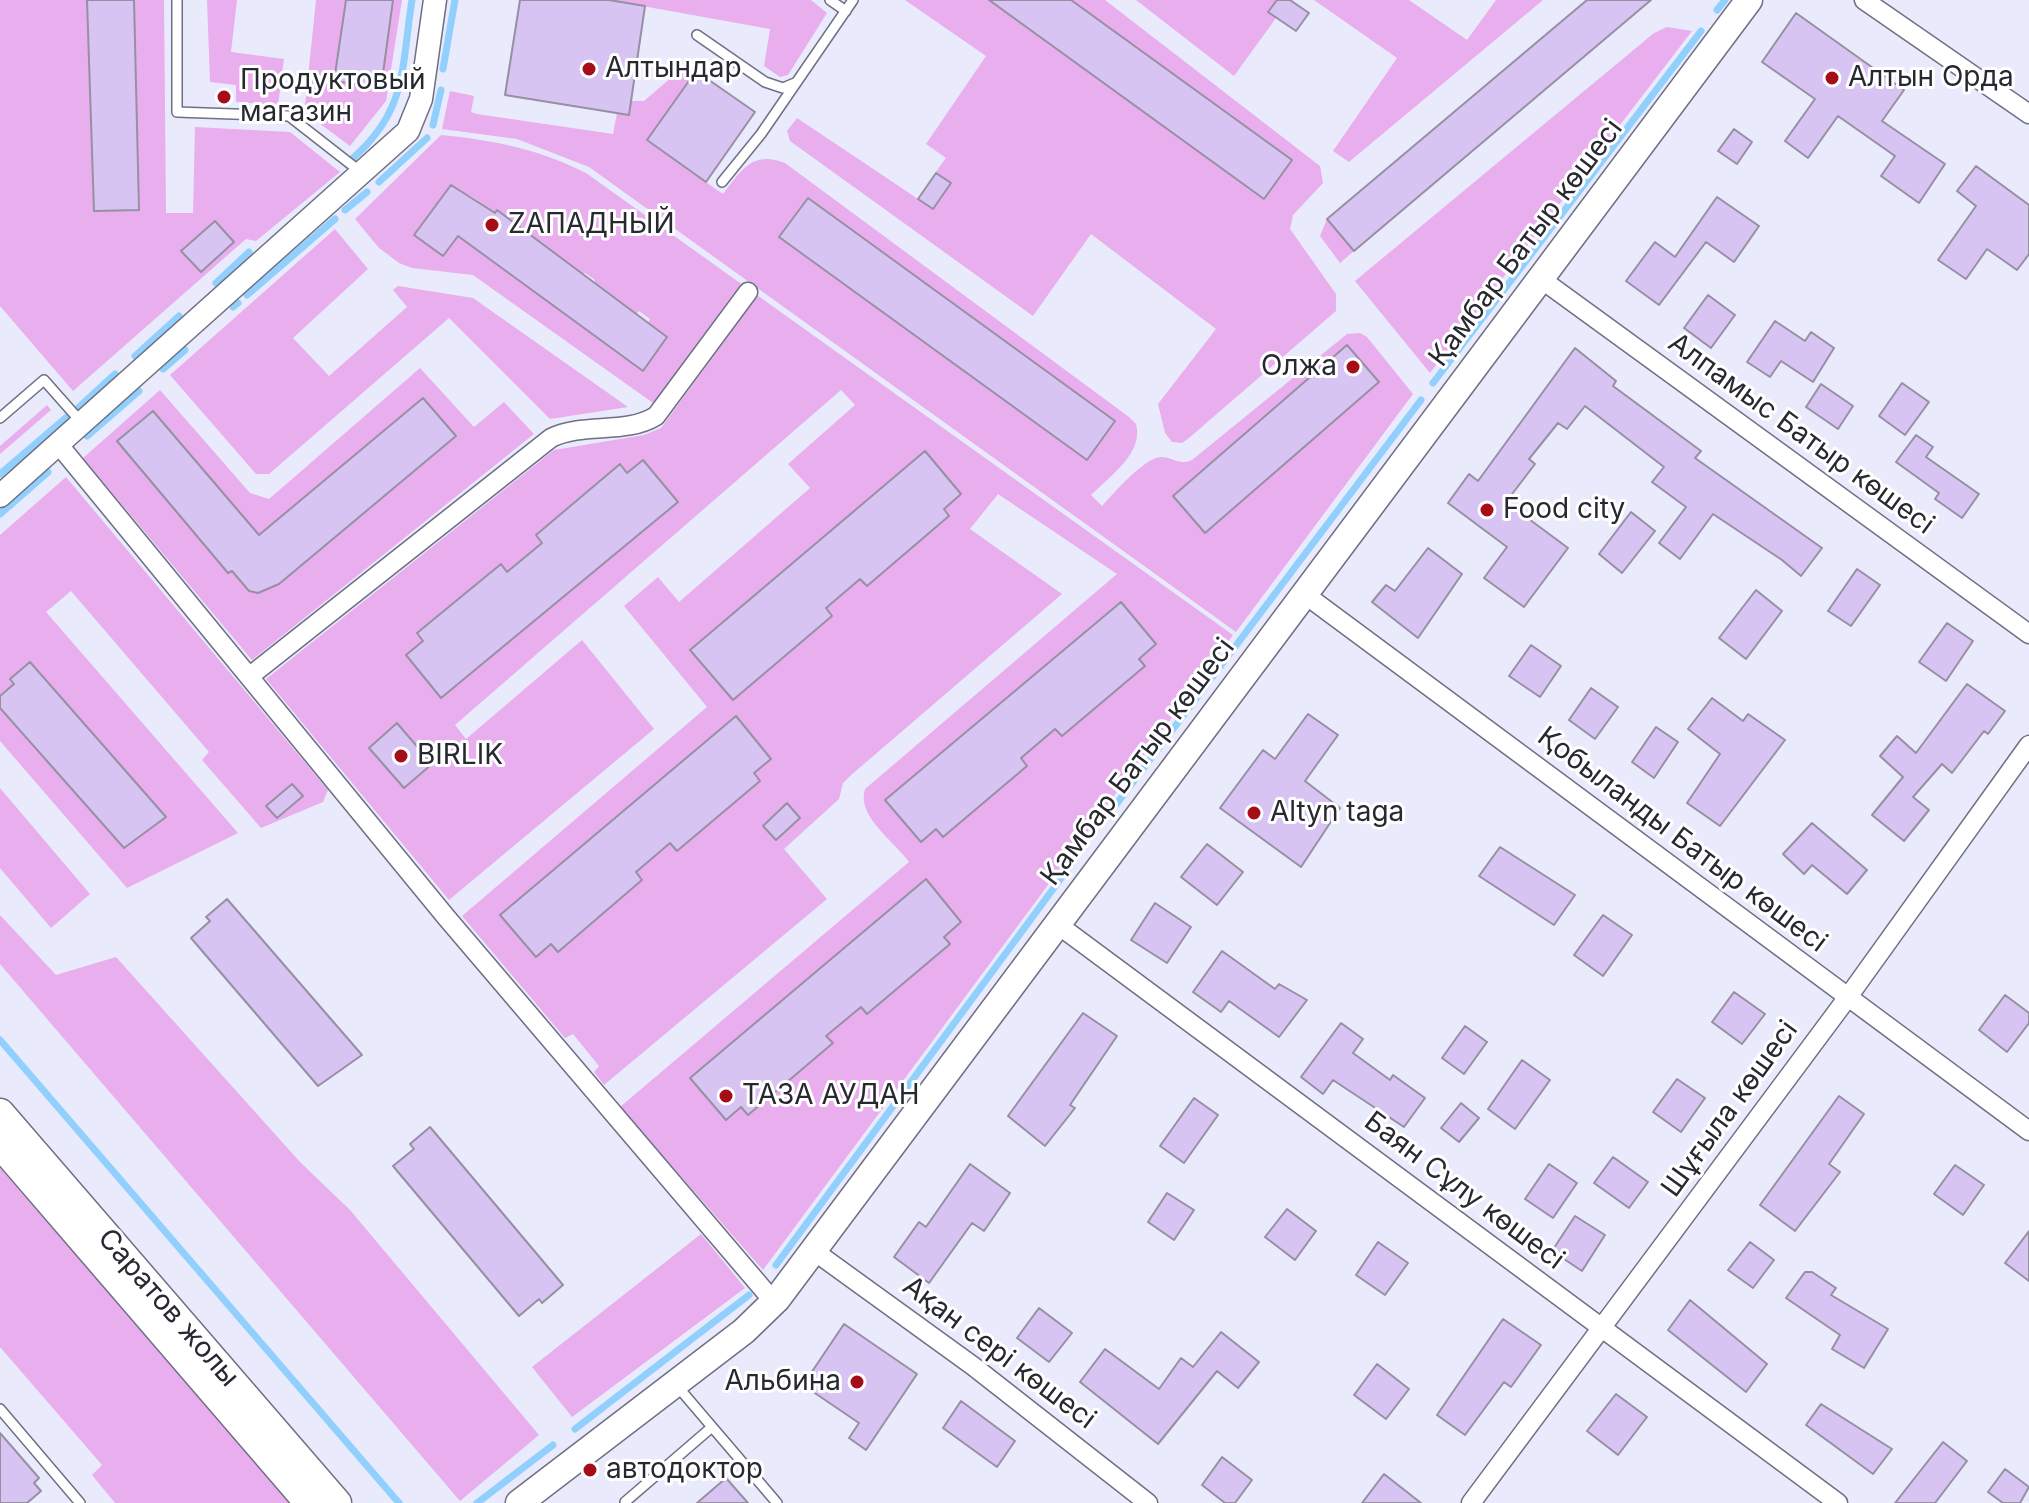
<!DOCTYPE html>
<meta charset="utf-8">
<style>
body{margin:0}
canvas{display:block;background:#e9eafc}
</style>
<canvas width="2029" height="1503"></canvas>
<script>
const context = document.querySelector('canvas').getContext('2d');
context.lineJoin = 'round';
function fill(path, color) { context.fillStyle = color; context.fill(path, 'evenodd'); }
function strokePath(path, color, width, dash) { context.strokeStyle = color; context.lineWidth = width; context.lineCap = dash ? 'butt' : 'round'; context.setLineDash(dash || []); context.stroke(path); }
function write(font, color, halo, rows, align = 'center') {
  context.font = font + ' Inter,sans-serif'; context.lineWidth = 6; context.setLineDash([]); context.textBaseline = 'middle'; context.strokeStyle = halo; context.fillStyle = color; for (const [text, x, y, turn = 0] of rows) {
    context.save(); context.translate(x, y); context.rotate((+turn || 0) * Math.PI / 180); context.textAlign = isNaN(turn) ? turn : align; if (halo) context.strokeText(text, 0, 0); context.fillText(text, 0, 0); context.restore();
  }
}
const green = new Path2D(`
 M0,0H87L94,211L139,210L134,0H164L166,213H193L195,127L290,132L340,172L256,241L246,239L73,391L0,306ZM234,242L201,272L182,251Z
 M207,0H237L231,52L284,59L278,105L236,102V85L210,82Z
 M316,0H346L334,81L381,87L393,0H402L386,101L350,146L311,117L305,106Z
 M609,0H811L827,13L788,75L780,77L764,66L770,29Z
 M905,0H989L1264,199L1292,160L1071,0H1105L1320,166L1323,183L1293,215L1290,229L1336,294V311L1189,438L1182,443L1172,442L1165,433L1158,404L1216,329L1091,234L1033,316L790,141L787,131L797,118L933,209L950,183L935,173L946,158L926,144L986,56Z
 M1136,0H1277L1268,12L1276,18L1234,76Z
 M1314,0H1409L1467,40L1496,0H1543L1349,162L1333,151L1397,58Z
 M1667,27L1692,31L1430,373L1355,281L1654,33Z
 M687,64L696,71L647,141L723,194C741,170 753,150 785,163L1129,417L1136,424C1144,453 1110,476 1091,495L1102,506C1113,494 1145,457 1161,457C1173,457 1179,466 1192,460L1347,334L1360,333L1367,337L1413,394L1236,632L589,167L517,139L442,129L450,91L474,96L471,112L477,114L613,134L617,113L631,101H644ZM807,198L1115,421L1087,460L780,237ZM1347,345L1379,382L1205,533L1173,496Z
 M441,135C493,140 539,149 586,173L1233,635L763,1270L620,1107L909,862C894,841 856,816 865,789L1117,574L998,494L970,529L1062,594L850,776L843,783L839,799L784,849L827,899L604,1085L594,1072L599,1066L573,1034L565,1038L462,916L707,707L624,606L658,577L679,602L810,488L788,464L855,405L841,390L455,725L466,739L582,640L654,729L449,900L266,679L554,450L644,435L661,428L751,305L734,293L653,403L473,275L412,268L399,263L379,248L355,219ZM451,185L477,200L493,215L497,210L582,275L585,273L595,280L594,283L636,314L639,311L650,319L648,323L667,338L643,370L458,236L443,256L415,235ZM643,460L678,502L441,698L406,655L423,641L418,633L500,564L507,572L542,543L536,535L620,465L627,473ZM944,509L949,517L867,586L860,579L826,608L832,616L726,692L690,650ZM1120,602L1156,644L1139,659L1144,667L1062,736L1055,729L1021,758L1027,766L943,837L936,829L921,842L885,800L903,785L910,793L917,773L1088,629L1095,637L1108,626L1101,618ZM735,716L771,758L754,773L759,781L677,851L670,843L636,872L642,881L558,952L551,944L535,956L500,915L518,900L525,908L532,887L703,744L710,751L716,732ZM397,724L432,764L404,788L369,748ZM787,803L800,818L776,840L763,826ZM926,880L961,922L944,937L949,945L867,1014L861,1007L826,1036L832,1044L749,1115L741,1107L726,1120L723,1050Z
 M1327,219L1354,251L1340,263L1320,236Z
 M335,229L368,269L293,338L329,376L407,307L393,290L398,286L473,298L628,407L550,419L449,318L269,474H256L170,375Z
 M420,368L474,427L504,402L534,434L252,660L83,458L160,390L250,493L269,499ZM423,398L456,436L279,584L256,593L247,588L232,571L228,573L117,441L154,411L259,535Z
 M47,405L51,410L0,454V446Z
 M66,477L328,790L323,802L261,828L202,760L209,752L71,591L46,612L238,833L127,888L0,741V708L123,848L166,817L31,662L10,679L14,684L0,696V535ZM292,784L303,796L278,818L267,805Z
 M0,788L90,894L51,928L0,868Z
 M0,915L56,975L116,957L300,1162L350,1210L539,1435L460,1501L0,964Z
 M0,1168L292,1503H115L92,1475L102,1465L0,1347Z
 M701,1234L745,1288L572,1417L532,1367Z`);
const stream = new Path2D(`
 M1717,10L1725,0
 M443,69L455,0
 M433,125L441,90
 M352,159C408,110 401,69 412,0
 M379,182L427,138
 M345,210L367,192
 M216,283L249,252
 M247,295L335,219
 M233,307L238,303
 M135,356L179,316
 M163,369L185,350
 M1433,383L1701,31
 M79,407L115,374
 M87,436L139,391
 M0,474L67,417
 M0,514L48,472
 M1112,810L1421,400
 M0,1040L399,1503
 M776,1265L1073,862
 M575,1429L749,1295
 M477,1503L553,1445`);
const building = new Path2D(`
 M87,0H134L139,210L94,211Z
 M346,0H393L381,88L334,81Z
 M520,0H609L645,6L629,115L505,95Z
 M989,0H1071L1292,160L1264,199Z
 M1277,0H1290L1309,13L1296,31L1268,12Z
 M1587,0H1651L1354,251L1327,219Z
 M1796,13L1904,90L1882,121L1945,164L1919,203L1881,176L1895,156L1838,116L1808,158L1785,141L1815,99L1762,62Z
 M696,71L755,112L706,182L647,140Z
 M1734,129L1752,142L1737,164L1718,151Z
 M1976,166L2029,205V254L2017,270L1987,249L1966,279L1938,260L1976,206L1957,191Z
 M936,173L951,183L933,209L918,199Z
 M451,185L495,213L497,210L667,337L643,371L458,236L443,256L414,235Z
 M1717,197L1759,226L1734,262L1706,242L1659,305L1626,281L1655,242L1675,257Z
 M808,198L1115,421L1087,460L779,237Z
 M215,221L234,242L201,272L181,251Z
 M1708,295L1735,315L1711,348L1684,328Z
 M1775,321L1805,341L1811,332L1834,348L1813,382L1781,361L1770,377L1747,362Z
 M1347,345L1379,382L1205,533L1173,496Z
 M1575,348L1616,381L1613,386L1701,451L1695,458L1822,548L1801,576L1782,560L1713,514L1680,559L1659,543L1686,507L1652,482L1664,467L1585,406L1567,429L1558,423L1529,459L1535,464L1506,502L1568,548L1524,607L1484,578L1507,547L1448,503L1469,474L1478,481Z
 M1902,383L1929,402L1905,435L1879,416Z
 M1821,384L1853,406L1838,429L1806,407Z
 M423,398L456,436L279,584L258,593L249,591L232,571L228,573L117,441L153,411L259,535Z
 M1916,435L1933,447L1926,457L1979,494L1962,518L1935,499L1939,493L1896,462Z
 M925,451L961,494L944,509L949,516L867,586L860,579L826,608L832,616L733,700L690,650Z
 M643,460L678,502L441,698L406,655L423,641L417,633L501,564L507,572L542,543L536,535L620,464L627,473Z
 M1631,512L1655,531L1622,573L1599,554Z
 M1428,548L1462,574L1418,638L1372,602L1386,585L1395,591Z
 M1857,569L1880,585L1851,626L1828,611Z
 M1756,590L1782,611L1746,659L1719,638Z
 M1121,602L1156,644L1139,659L1145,666L1062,736L1055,729L1021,758L1027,766L943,837L936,829L921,842L885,800Z
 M1947,623L1973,641L1946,681L1919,662Z
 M1531,645L1561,666L1540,697L1509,676Z
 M30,662L166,817L124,848L0,708V696L14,684L10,679Z
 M1967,684L2005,711L1988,734L1984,731L1952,773L1942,764L1913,797L1929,810L1904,841L1872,815L1903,777L1880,756L1897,736L1916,753Z
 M1591,688L1618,707L1595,739L1569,720Z
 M1712,698L1743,721L1748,714L1785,740L1720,826L1687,803L1720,754L1688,729Z
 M1308,714L1338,735L1305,781L1340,808L1301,867L1220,808L1263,750L1275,759Z
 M736,716L771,759L754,773L760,781L677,851L670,843L636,872L642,880L558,952L551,944L536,957L500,915Z
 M397,723L432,764L404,788L369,748Z
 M1656,727L1678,742L1654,778L1632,762Z
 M292,784L303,796L277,818L266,806Z
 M787,803L800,818L776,840L763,826Z
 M1812,823L1867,870L1847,894L1812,865L1804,874L1783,854Z
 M1207,844L1243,872L1217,905L1181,877Z
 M1500,847L1575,895L1554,925L1479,876Z
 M926,879L961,922L944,937L950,944L867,1014L861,1007L826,1036L833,1043L748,1115L741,1107L726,1120L690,1078Z
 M227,899L362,1055L318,1086L191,938L210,921L206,917Z
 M1155,903L1191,927L1167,963L1131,940Z
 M1603,915L1632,935L1603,976L1574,955Z
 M1222,951L1275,989L1279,984L1307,1000L1279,1037L1229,1001L1221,1012L1193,992Z
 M1734,992L1765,1014L1742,1044L1712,1022Z
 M2005,995L2029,1013V1023L2007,1052L1979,1030Z
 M1083,1013L1117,1036L1070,1105L1075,1108L1045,1146L1008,1116Z
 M1341,1023L1363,1039L1353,1053L1390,1080L1393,1075L1425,1098L1404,1127L1333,1080L1323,1094L1301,1077Z
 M1465,1026L1487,1042L1464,1074L1442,1058Z
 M1522,1060L1550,1080L1515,1129L1488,1109Z
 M1677,1079L1705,1098L1681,1132L1653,1112Z
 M1839,1096L1864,1114L1829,1164L1840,1172L1795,1231L1760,1205Z
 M1194,1098L1218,1115L1184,1163L1160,1146Z
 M1461,1103L1479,1118L1459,1142L1441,1128Z
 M430,1127L563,1285L542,1303L539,1299L519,1316L393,1166L414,1149L410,1144Z
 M1613,1157L1648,1182L1629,1208L1594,1183Z
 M970,1164L1010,1193L984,1231L972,1223L929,1283L894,1257L919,1222L926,1227Z
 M1549,1164L1577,1183L1553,1218L1525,1199Z
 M1955,1165L1984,1185L1963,1215L1934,1194Z
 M1167,1193L1194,1210L1174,1240L1148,1222Z
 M1287,1209L1316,1231L1295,1260L1265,1237Z
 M1575,1216L1605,1235L1582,1271L1552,1251Z
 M2029,1231V1281L2005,1263Z
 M1378,1242L1408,1263L1385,1295L1356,1275Z
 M1750,1242L1774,1260L1753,1288L1728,1270Z
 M1805,1272H1812L1836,1288L1831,1295L1888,1329L1864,1368L1832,1349L1840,1335L1786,1298Z
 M1690,1300L1767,1364L1746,1392L1668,1330Z
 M1039,1308L1072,1333L1049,1362L1017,1338Z
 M1503,1319L1541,1345L1511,1387L1504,1382L1465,1435L1437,1415Z
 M844,1324L917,1374L866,1450L849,1438L859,1423L803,1385Z
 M1221,1332L1259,1362L1238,1388L1217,1371L1158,1444L1080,1382L1105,1349L1159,1389L1181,1358L1193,1367Z
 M1377,1364L1409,1389L1386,1419L1354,1395Z
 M1616,1394L1647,1417L1618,1455L1587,1431Z
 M961,1401L1015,1441L997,1467L943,1428Z
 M1821,1404L1892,1449L1873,1474L1806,1425Z
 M0,1433L39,1478L34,1483L41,1491L27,1503H0Z
 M1943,1442L1967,1461L1935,1503H1895Z
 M1222,1457L1252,1480L1235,1503H1225L1202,1485Z
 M2005,1469L2029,1487L2020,1503H2003L1988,1492Z
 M1384,1474L1421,1503H1362Z
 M726,1478L748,1503H697Z`);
const service = new Path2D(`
 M177,0V112L289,116L362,173
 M830,0L846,11
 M697,35L765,82L783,88L795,83
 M722,182L761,134L853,0
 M0,418L44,380L82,423
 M678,1387L777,1503
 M0,1409L80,1503
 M625,1502L712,1427`);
const minor = new Path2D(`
 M1864,0L2029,114
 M1541,279L2029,634
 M59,445L446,917L774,1302
 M1303,593L2029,1131
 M250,676L551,438C584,422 625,435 656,416L748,292
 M1057,924L1838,1503
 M814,1251L973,1366L1148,1503
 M1471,1503L1848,997L2029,745`);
const tertiary = new Path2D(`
 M0,496L408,131L421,99L435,0`);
const secondary = new Path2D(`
 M519,1503L744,1331L777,1299L1749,0`);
const primary = new Path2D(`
 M0,1113L337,1503
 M0,1144L309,1503`);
const markers = [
 [589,69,8,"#a50e16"],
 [1832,78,8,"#a50e16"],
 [224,97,8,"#a50e16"],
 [492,225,8,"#a50e16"],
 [1353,367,8,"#a50e16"],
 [1487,510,8,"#a50e16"],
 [401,756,8,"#a50e16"],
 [1254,813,8,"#a50e16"],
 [726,1096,8,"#a50e16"],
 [857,1382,8,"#a50e16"],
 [590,1470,8,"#a50e16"]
];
const poiNames = [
 ["Алтындар",605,69],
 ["Алтын Орда",1848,78],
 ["Продуктовый",240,81],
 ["магазин",240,113],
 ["ZАПАДНЫЙ",508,225],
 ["Олжа",1337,367,"right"],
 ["Food city",1503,510],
 ["BIRLIK",417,756],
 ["Altyn taga",1270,813],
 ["ТАЗА АУДАН",742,1096],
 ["Альбина",841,1382,"right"],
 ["автодоктор",606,1470]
];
const streetNames = [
 ["Қамбар Батыр көшесі",1526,243,-53],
 ["Алпамыс Батыр көшесі",1801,434,36],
 ["Қамбар Батыр көшесі",1138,762,-53],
 ["Қобыланды Батыр көшесі",1682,840,37],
 ["Шұғыла көшесі",1730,1109,-54],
 ["Баян Сұлу көшесі",1464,1191,37],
 ["Саратов жолы",168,1308,49],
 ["Ақан сері көшесі",999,1353,37]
];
fill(green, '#e9aeed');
strokePath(stream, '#91cffd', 7);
fill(building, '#d7c4f3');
strokePath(building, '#978fa2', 2);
strokePath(service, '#6e6f82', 12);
strokePath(minor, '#6e6f82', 21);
strokePath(tertiary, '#6e6f82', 25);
strokePath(secondary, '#6e6f82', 29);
strokePath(primary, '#6e6f82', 31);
strokePath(service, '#fff', 9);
strokePath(minor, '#fff', 18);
strokePath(tertiary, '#fff', 22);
strokePath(secondary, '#fff', 26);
strokePath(primary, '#fff', 28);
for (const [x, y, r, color] of markers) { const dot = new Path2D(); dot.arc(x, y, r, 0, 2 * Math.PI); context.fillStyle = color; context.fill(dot); strokePath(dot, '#fff', 3); }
write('28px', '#272830', '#fff', poiNames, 'left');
write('28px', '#272830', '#fff', streetNames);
</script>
